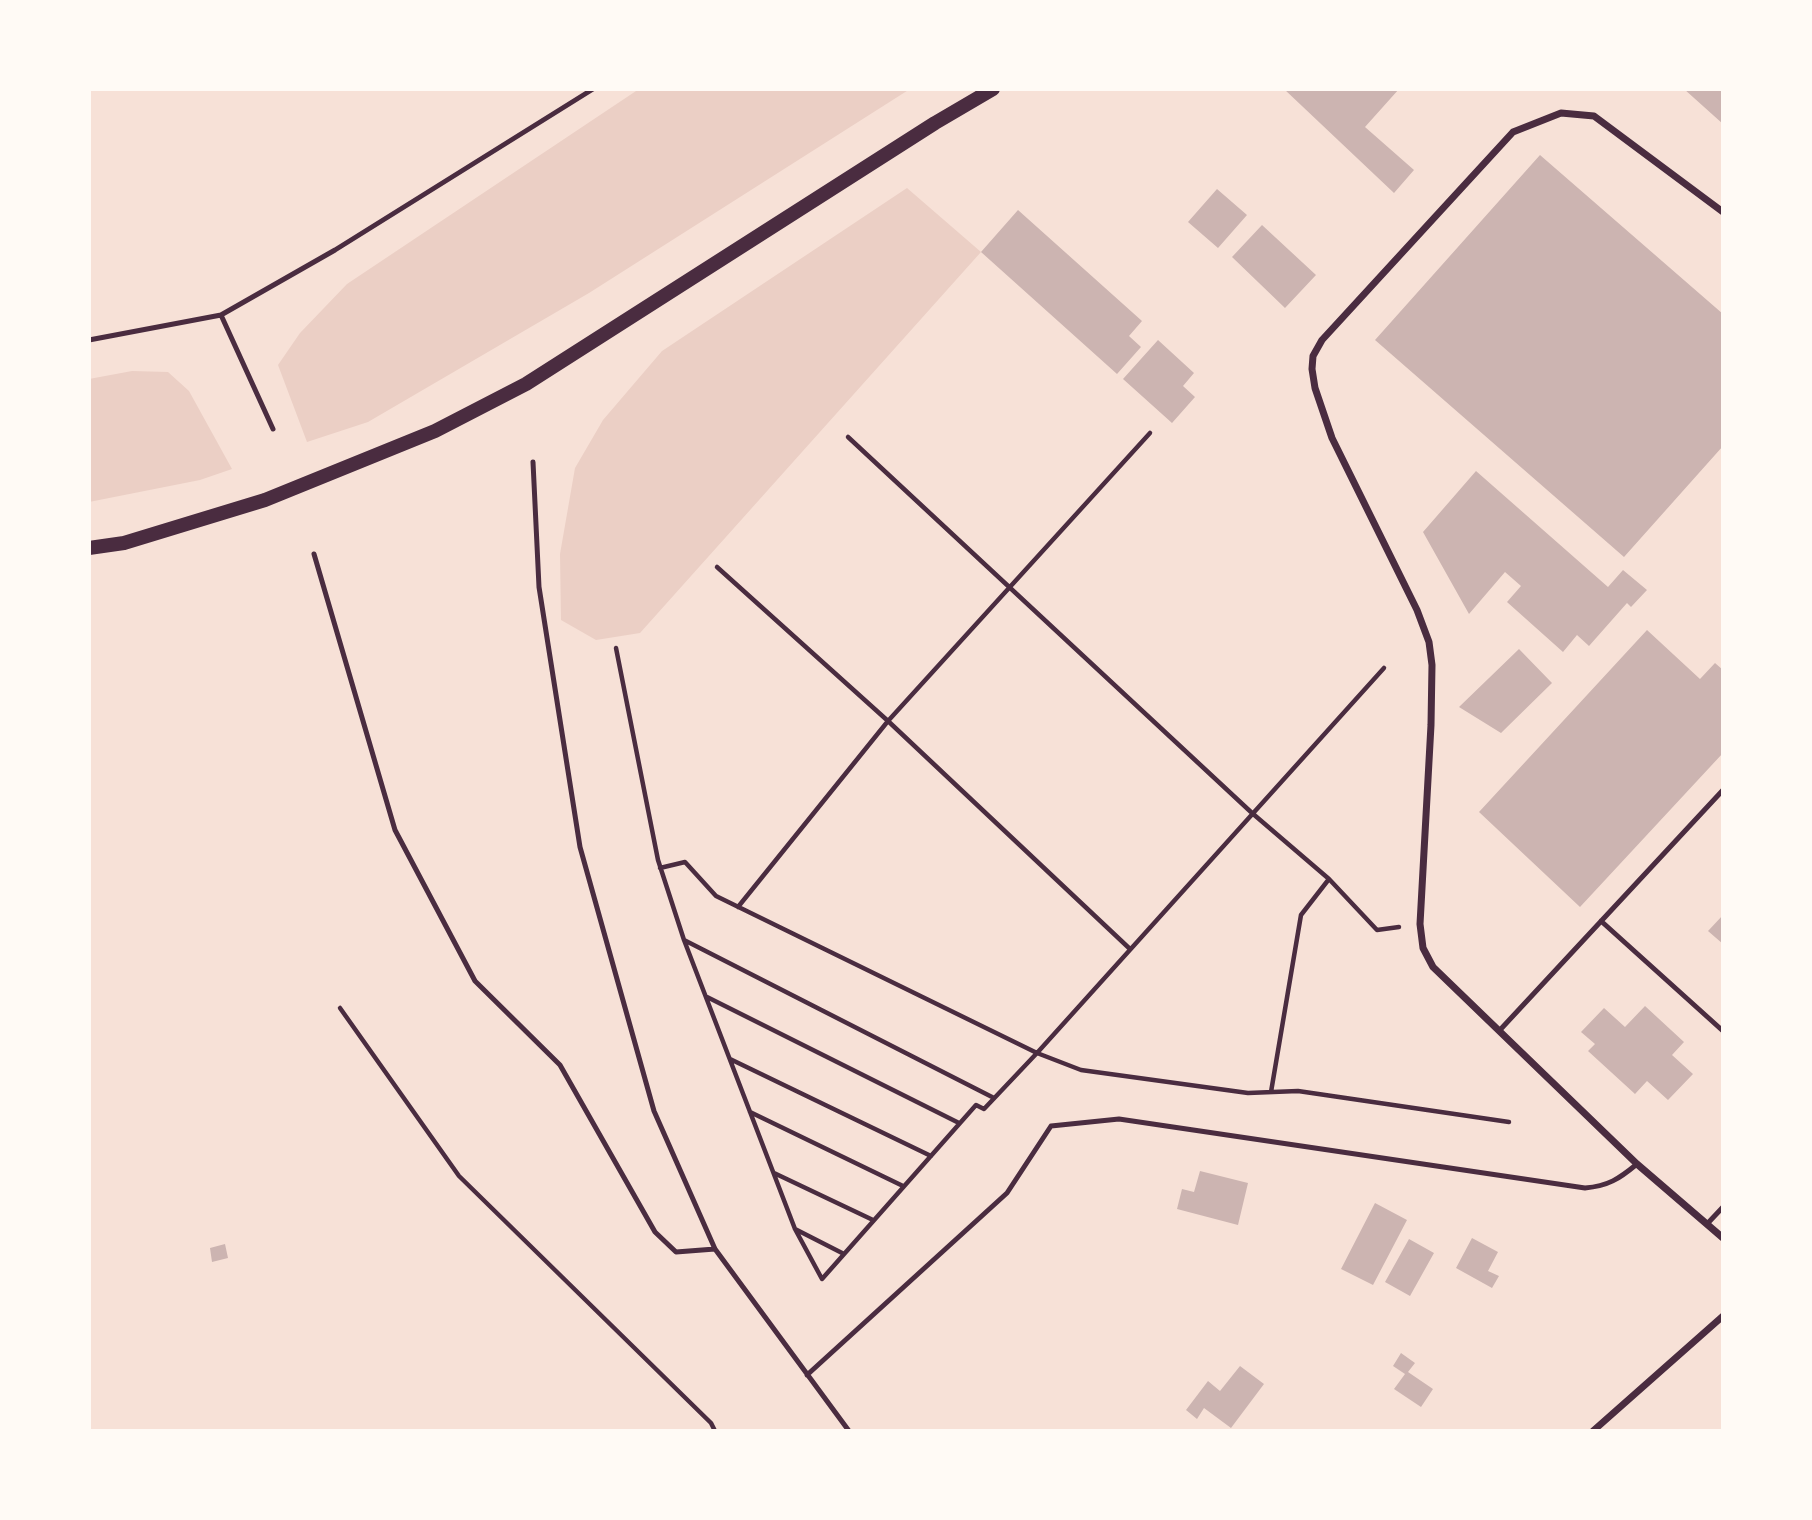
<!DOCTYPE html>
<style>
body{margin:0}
#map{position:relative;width:1812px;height:1520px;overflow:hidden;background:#f7e1d7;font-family:"IBM Plex Sans",sans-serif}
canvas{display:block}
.frame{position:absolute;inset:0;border:91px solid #fffaf5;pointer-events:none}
</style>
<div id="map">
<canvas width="1812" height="1520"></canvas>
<div class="frame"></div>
</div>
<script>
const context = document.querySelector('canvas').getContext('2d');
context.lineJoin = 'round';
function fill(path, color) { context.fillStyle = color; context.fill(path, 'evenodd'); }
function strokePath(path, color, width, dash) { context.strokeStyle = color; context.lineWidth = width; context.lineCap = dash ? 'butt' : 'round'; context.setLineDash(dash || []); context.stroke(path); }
const green = new Path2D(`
 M639,89H910L589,293L368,422L307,442L278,365L300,333L347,284Z
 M907,188L981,252L640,633L596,640L561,620L560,554L575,468L603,420L662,351Z
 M132,371L168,372L189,391L232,469L200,480L89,502V379Z`);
const building = new Path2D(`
 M1284,89H1399L1365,127L1414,170L1394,193Z
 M1684,89H1723V124Z
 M1540,155L1723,314V446L1624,557L1375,340Z
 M1217,189L1247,215L1218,248L1188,222Z
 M1018,210L1142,321L1129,336L1141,347L1117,374L981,252Z
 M1262,225L1316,275L1285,308L1232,257Z
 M1158,340L1194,373L1183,386L1195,397L1172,423L1123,379Z
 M1476,471L1608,587L1623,570L1647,590L1631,607L1627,603L1589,646L1577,635L1563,652L1507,602L1521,586L1505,572L1469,614L1423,532Z
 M1647,630L1700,679L1715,663L1723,670V753L1580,907L1479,812Z
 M1519,649L1552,683L1501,733L1459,707Z
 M1723,915V944L1708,931Z
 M1645,1006L1684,1042L1672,1055L1693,1074L1668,1100L1647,1081L1635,1094L1588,1051L1595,1044L1581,1032L1604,1008L1625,1027Z
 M1200,1171L1248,1183L1238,1225L1177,1209L1182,1189L1194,1192Z
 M1375,1203L1407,1220L1373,1285L1341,1269Z
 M1472,1238L1498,1252L1488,1271L1499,1276L1492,1288L1456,1268Z
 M1409,1239L1434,1253L1410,1296L1385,1282Z
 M225,1244L228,1258L212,1262L210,1248Z
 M1401,1353L1415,1363L1408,1372L1433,1389L1421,1407L1394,1389L1405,1374L1393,1366Z
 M1240,1366L1264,1384L1231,1428L1204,1408L1197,1419L1186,1410L1208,1381L1220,1391Z`);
const path = new Path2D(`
 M848,437L1252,813L1329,879
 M717,567L888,721L1130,949
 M616,648L658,860L684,940
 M660,868L685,862L716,896L1037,1053L1081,1070L1248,1093L1298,1091L1509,1122
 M738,907L888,721L1150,433
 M707,997L959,1123
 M340,1008L459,1176L711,1423L715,1431
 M730,1059L931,1156
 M1271,1092L1301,915L1329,879L1377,930L1399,927
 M994,1098L684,940L795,1229L822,1279L976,1105L984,1109L1037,1053L1384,668
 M750,1112L903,1186
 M774,1173L873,1220
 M795,1229L844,1254`);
const service = new Path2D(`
 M221,315L273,429
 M89,340L221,315L335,250L593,89
 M533,462L539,587L580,847L654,1111L715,1249L849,1431
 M314,554L395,830L475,981L560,1065L655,1232L676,1252L715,1249
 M1601,921L1723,1031
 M1499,1031L1723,790
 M1707,1224L1723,1207
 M807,1375L1007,1193L1051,1126L1119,1119L1585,1188C1608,1186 1619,1179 1637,1164`);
const minor = new Path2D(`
 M1723,212L1594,116L1561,113L1513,132L1322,340L1313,356L1312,369L1315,388L1332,438L1417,610L1429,642L1432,665L1431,725L1420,924L1423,948L1433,967L1637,1164L1723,1238
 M1593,1431L1723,1316`);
const secondary = new Path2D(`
 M89,548L124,543L265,500L435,431L526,384L935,123L993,89`);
fill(green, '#ebcfc5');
fill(building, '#ccb4b1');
strokePath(path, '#4a2c40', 4.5);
strokePath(service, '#4a2c40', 5);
strokePath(minor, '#4a2c40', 7);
strokePath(secondary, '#4a2c40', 14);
</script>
